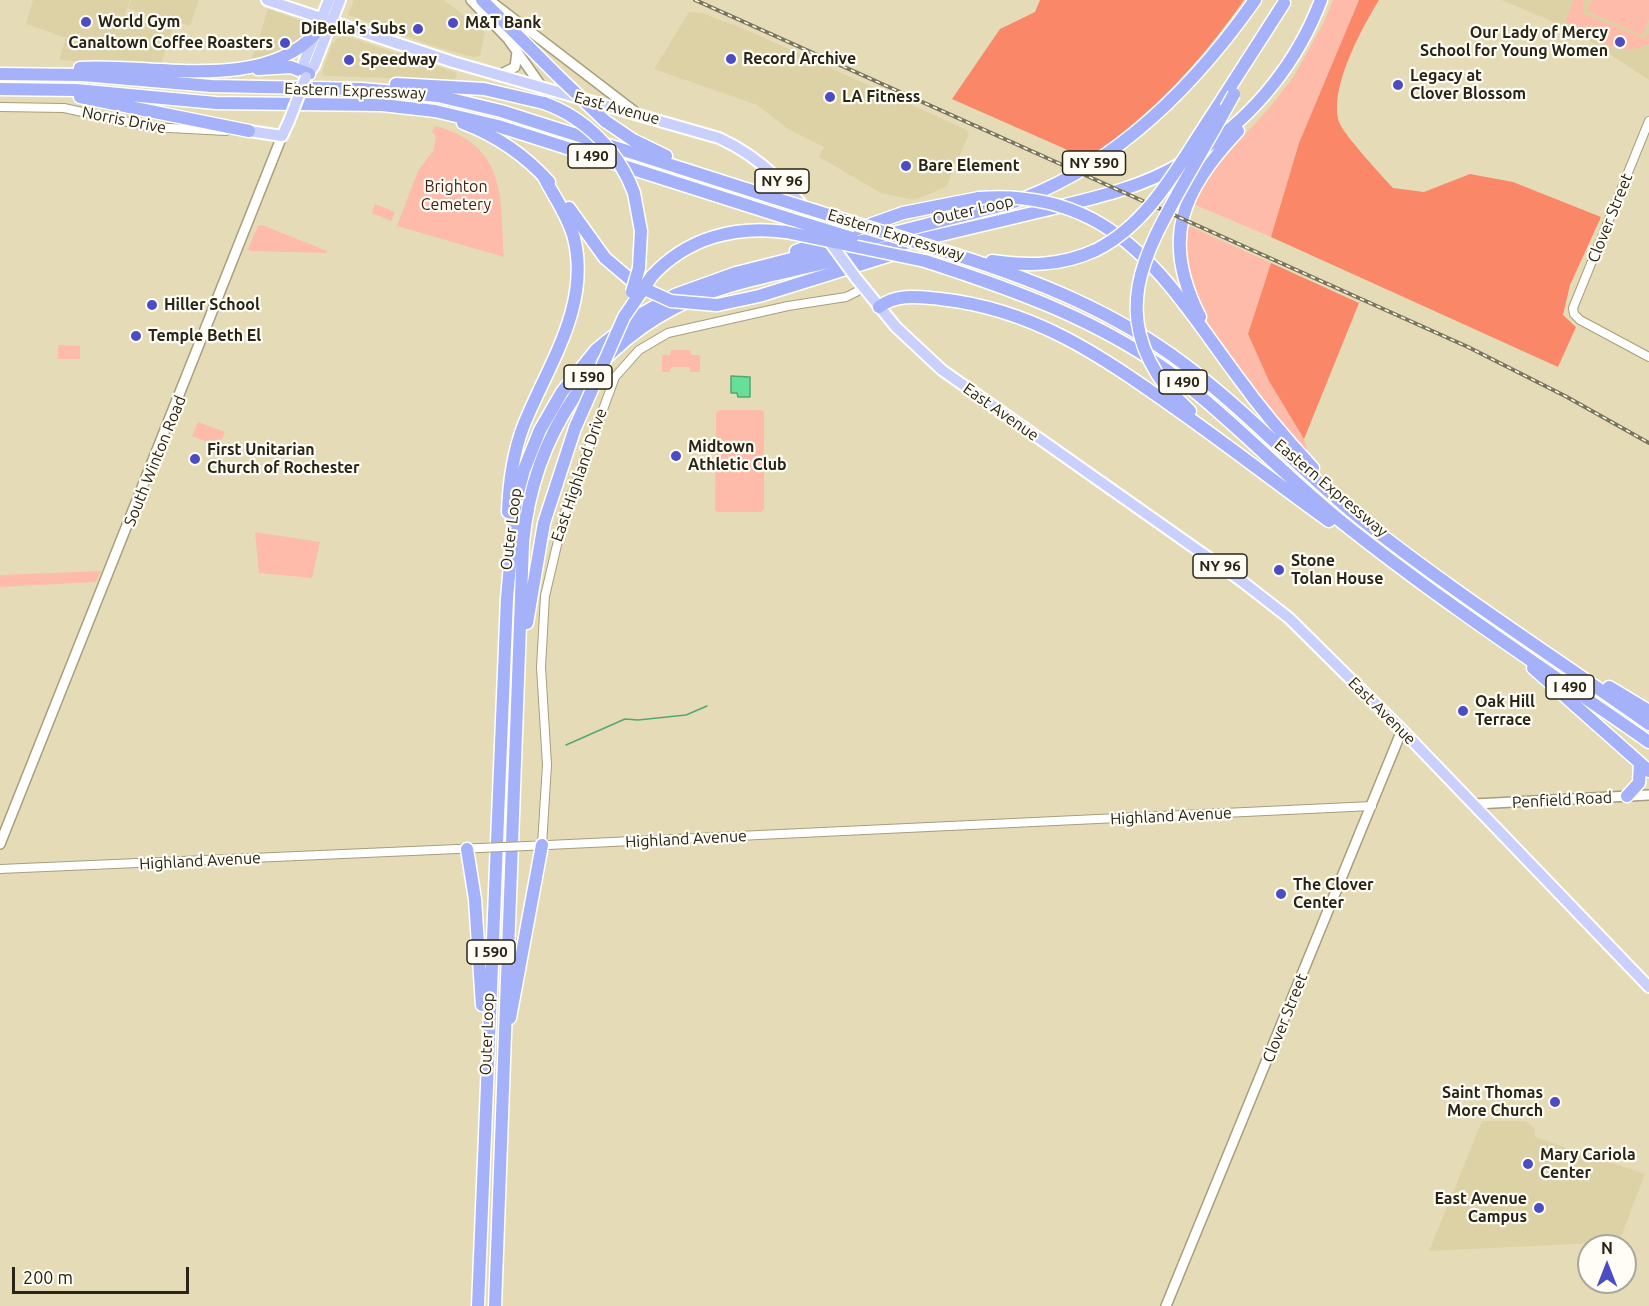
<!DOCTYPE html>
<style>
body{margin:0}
#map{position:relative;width:1649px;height:1306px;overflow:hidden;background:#e5dcb7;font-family:Ubuntu,sans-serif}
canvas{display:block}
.north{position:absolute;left:1577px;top:1234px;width:60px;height:60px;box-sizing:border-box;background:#fffdf5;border:2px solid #a9a69c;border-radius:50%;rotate:0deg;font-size:16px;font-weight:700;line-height:24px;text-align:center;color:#282416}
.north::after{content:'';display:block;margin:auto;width:21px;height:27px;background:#4a4dc3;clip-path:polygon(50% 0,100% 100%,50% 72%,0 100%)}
.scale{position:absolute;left:12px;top:1267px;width:177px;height:27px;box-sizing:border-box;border:3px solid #282416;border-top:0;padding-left:8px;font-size:18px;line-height:21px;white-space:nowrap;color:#282416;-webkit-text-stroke:4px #fffdf5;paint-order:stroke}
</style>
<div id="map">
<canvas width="1649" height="1306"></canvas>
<div class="north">N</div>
<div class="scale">200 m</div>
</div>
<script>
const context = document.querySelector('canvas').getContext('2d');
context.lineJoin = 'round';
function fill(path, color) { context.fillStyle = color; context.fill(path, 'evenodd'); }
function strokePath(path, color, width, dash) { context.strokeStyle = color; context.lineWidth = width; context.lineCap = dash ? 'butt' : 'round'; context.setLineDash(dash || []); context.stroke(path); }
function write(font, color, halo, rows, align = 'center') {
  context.font = font + ' Ubuntu,sans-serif'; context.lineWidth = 4.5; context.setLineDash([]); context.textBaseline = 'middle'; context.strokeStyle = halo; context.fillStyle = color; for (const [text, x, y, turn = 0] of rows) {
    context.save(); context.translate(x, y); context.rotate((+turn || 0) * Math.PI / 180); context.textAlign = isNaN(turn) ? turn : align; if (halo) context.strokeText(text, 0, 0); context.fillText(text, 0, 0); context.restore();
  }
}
const built = new Path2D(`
 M33,0H130L125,14L138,18L140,12L128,8L131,0H199L190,26L175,22L160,66L59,60L66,38L26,24Z
 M354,0H444L485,32L480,56L474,57L436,47L348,15Z
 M1501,0H1649V80L1573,30Z
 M268,9L308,23L302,41L287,49L251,62Z
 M689,12L702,13L749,31L967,130L969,134L946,187L914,200L881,193L819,157L824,147L788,129L757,105L654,69Z
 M342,35L457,73L455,80L324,76L322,72L332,44Z
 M1482,1121H1526L1535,1129V1137L1645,1174L1619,1242L1429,1251Z`);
const green = new Path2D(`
 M1333,0H1359L1299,143L1271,237L1193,204L1211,171L1271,106L1294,76L1324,22Z
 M1574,0H1583L1584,14L1643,38L1649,34V44C1617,60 1592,34 1565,22Z
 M1592,0H1649V19L1642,35L1587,11Z
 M436,126C507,147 500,195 504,257L397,226L418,171L433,151L436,138L432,131Z
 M375,204L395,212L391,221L372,213Z
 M262,225L327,251L326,253L250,251L248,249L258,226Z
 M1187,225L1271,263L1248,334L1269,381L1304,439L1308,452C1257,396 1173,306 1187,225Z
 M58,345L80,346V359H58Z
 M671,350H690L691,355H700V372H690V367H671L670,372H662V355H670Z
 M719,410H762L764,412V509L761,512H718L715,510L716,413Z
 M198,422L225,432L218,446L192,436Z
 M255,532L320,542L312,578L259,573Z
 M101,571L96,582L0,587V575Z`);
const forest = new Path2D(`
 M1040,0H1244C1201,62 1150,116 1088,159L952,99L1000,29L1035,12Z
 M1359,0H1379C1362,28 1327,91 1340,124C1346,137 1381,175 1393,188L1424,192L1470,174L1513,182L1601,217L1570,285L1563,315L1576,327L1558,367L1271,237L1299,143Z
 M1271,263L1359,303L1304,439L1269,381L1248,334Z`);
const water = new Path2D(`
 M731,376L750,377V397H738L737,393H731Z`);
const stream = new Path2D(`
 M566,745L625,719L638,720L686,715L707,706`);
const tertiary = new Path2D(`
 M0,107L64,108L151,127L226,131
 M1649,121L1573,308L1574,314L1580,320L1649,357
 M542,845L547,765L541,667L545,596L564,515L615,377L639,350L668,333L788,306L846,297L864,288
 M527,846L1372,806
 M0,869L480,848`);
const secondary = new Path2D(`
 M471,0L508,39L542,87
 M489,0L634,111
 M499,75L515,67L517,52
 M1475,804L1649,795
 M0,844L282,136
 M1166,1306L1402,730`);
const primary = new Path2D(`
 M267,0L453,62L719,138C763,158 793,191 821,230
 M306,77L314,66L340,0
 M306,77L304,62L329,0
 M249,131L282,136L289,121
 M856,278L896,327L942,370L1243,582L1289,618L1402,730L1649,987`);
const motorway = new Path2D(`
 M482,0L558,76
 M80,68C150,63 260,93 315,34
 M258,69L291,67L309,74
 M0,74L82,75L211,86L362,89L438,96L501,111L768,196
 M396,84L484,89L544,103
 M0,89L76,90L216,103L382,105L435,111L498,126L790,219
 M80,97L249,131
 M1216,109L1284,3
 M605,121L633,140L666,156
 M463,123C497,136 525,155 549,182
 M1202,150C1256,114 1298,61 1321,0
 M634,193L641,231L639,268
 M569,208L605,258L638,286
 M1092,219C1156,253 1195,320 1237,376C1260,408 1286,439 1313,468
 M796,251L903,213L979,198
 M956,255C1038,281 1115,312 1184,364C1247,411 1300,470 1361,519C1453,592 1553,656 1649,724
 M925,261C1015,290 1102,321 1179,379C1240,426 1292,484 1353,531C1448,606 1550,673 1649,742
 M992,261C1028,266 1062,266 1096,250
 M652,276C687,238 735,225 786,232
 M717,305L759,296L894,254
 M879,307C897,293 919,297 940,299C1033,309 1098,354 1172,406C1225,443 1276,483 1329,521
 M1200,317C1160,239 1182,191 1238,131
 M1166,387L1190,411
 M508,512C509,484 513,454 523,427C547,366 591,307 574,238C568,215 554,197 544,177
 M527,623L544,523L575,428
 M1533,668L1649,771
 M1609,687L1649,711
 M1627,796L1639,783L1640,763
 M467,849L475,899L482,1005
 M510,1018L542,845
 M478,1306L507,598L516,500L524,470L540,430L562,392L596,350L638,316L675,295L736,273L1008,204C1113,169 1193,88 1255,0
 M495,1306L523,543C533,436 593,342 693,299C734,282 778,274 820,264C894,245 968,229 1041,211C1089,199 1140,189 1182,163`);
const rail = new Path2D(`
 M695,0L1468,347L1567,397L1649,443`);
const tertiaryBridge = new Path2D(`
 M480,848L527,846`);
const primaryBridge = new Path2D(`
 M289,121L306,77
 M827,238L856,278`);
const motorwayBridge = new Path2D(`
 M558,76L605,121
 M544,103C586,118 619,152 634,193
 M768,196L956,255
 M979,198C1018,195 1057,201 1092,219
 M790,219L852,238
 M786,232L925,261
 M1096,250C1152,222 1182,159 1216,109
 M638,286L671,301L717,305
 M632,292L639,268
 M1166,387C1111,313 1143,256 1182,186C1199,156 1217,125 1234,94
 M575,428L624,317L652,276`);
const markers = [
 [86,22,6,"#4a4dc3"],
 [453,23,6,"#4a4dc3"],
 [418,29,6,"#4a4dc3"],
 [1620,42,6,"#4a4dc3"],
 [285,43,6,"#4a4dc3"],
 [731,59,6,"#4a4dc3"],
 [349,60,6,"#4a4dc3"],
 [1398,85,6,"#4a4dc3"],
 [830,97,6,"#4a4dc3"],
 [906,166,6,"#4a4dc3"],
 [152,305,6,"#4a4dc3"],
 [136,336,6,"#4a4dc3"],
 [676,456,6,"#4a4dc3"],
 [195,459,6,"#4a4dc3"],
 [1279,570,6,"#4a4dc3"],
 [1463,711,6,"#4a4dc3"],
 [1281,894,6,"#4a4dc3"],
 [1555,1102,6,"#4a4dc3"],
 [1528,1164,6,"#4a4dc3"],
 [1539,1208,6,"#4a4dc3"]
];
const shields = [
 [592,156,48],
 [1094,163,63],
 [782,181,54],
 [588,377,48],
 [1183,382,48],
 [1220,566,54],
 [1570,687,48],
 [491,952,48]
];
const shieldNames = [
 ["I 490",592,156],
 ["NY 590",1094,163],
 ["NY 96",782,181],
 ["I 590",588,377],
 ["I 490",1183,382],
 ["NY 96",1220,566],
 ["I 490",1570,687],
 ["I 590",491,952]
];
const poiNames = [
 ["World Gym",98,22],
 ["M&T Bank",465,23],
 ["DiBella's Subs",406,29,"right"],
 ["Our Lady of Mercy",1608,33,"right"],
 ["School for Young Women",1608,51,"right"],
 ["Canaltown Coffee Roasters",273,43,"right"],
 ["Record Archive",743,59],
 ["Speedway",361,60],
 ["Legacy at",1410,76],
 ["Clover Blossom",1410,94],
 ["LA Fitness",842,97],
 ["Bare Element",918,166],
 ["Hiller School",164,305],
 ["Temple Beth El",148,336],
 ["Midtown",688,447],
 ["Athletic Club",688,465],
 ["First Unitarian",207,450],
 ["Church of Rochester",207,468],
 ["Stone",1291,561],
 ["Tolan House",1291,579],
 ["Oak Hill",1475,702],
 ["Terrace",1475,720],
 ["The Clover",1293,885],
 ["Center",1293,903],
 ["Saint Thomas",1543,1093,"right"],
 ["More Church",1543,1111,"right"],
 ["Mary Cariola",1540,1155],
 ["Center",1540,1173],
 ["East Avenue",1527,1199,"right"],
 ["Campus",1527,1217,"right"]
];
const streetNames = [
 ["Eastern Expressway",355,91,2],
 ["East Avenue",617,108,15],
 ["Norris Drive",124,120,11],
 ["Outer Loop",973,210,-13],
 ["Clover Street",1610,218,-68],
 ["Eastern Expressway",896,235,17],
 ["East Avenue",1001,412,35],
 ["South Winton Road",155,461,-68],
 ["East Highland Drive",579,475,-71],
 ["Eastern Expressway",1331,488,40],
 ["Outer Loop",511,529,-83],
 ["East Avenue",1382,711,45],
 ["Penfield Road",1562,800,-3],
 ["Highland Avenue",1171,816,-3],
 ["Highland Avenue",686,839,-3],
 ["Highland Avenue",200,861,-3],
 ["Clover Street",1285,1018,-68],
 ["Outer Loop",487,1034,-88]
];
const parkNames = [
 ["Brighton",456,187],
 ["Cemetery",456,205]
];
fill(built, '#ddd2a6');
fill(green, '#febba9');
fill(forest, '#f98768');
fill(water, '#67df9b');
strokePath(water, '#54a773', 1.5);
strokePath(stream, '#54a773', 1.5);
strokePath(tertiary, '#a79e7b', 10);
strokePath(secondary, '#a79e7b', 12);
strokePath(primary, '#fff', 14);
strokePath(motorway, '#fff', 15);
strokePath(tertiary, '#fff', 8);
strokePath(secondary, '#fff', 9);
strokePath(primary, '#c9d0fb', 10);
strokePath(motorway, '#a5b1f9', 12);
strokePath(rail, '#7a745c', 4);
strokePath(rail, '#fffdf5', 1.5, [4.5]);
strokePath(tertiaryBridge, '#a79e7b', 10, []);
strokePath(primaryBridge, '#fff', 14, []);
strokePath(motorwayBridge, '#fff', 15, []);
strokePath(tertiaryBridge, '#fff', 8);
strokePath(primaryBridge, '#c9d0fb', 10);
strokePath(motorwayBridge, '#a5b1f9', 12);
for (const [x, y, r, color] of markers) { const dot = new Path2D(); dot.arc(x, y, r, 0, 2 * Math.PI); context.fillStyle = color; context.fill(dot); strokePath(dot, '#fffdf5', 2); }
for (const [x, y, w] of shields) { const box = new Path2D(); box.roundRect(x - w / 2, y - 12, w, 24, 4.5); context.fillStyle = '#fffdf5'; context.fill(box); strokePath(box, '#282416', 1.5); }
write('bold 15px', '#282416', null, shieldNames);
write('bold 16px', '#282416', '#fffdf5', poiNames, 'left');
write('16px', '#282416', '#fffdf5', streetNames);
write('16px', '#481c10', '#fffdf5', parkNames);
</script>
